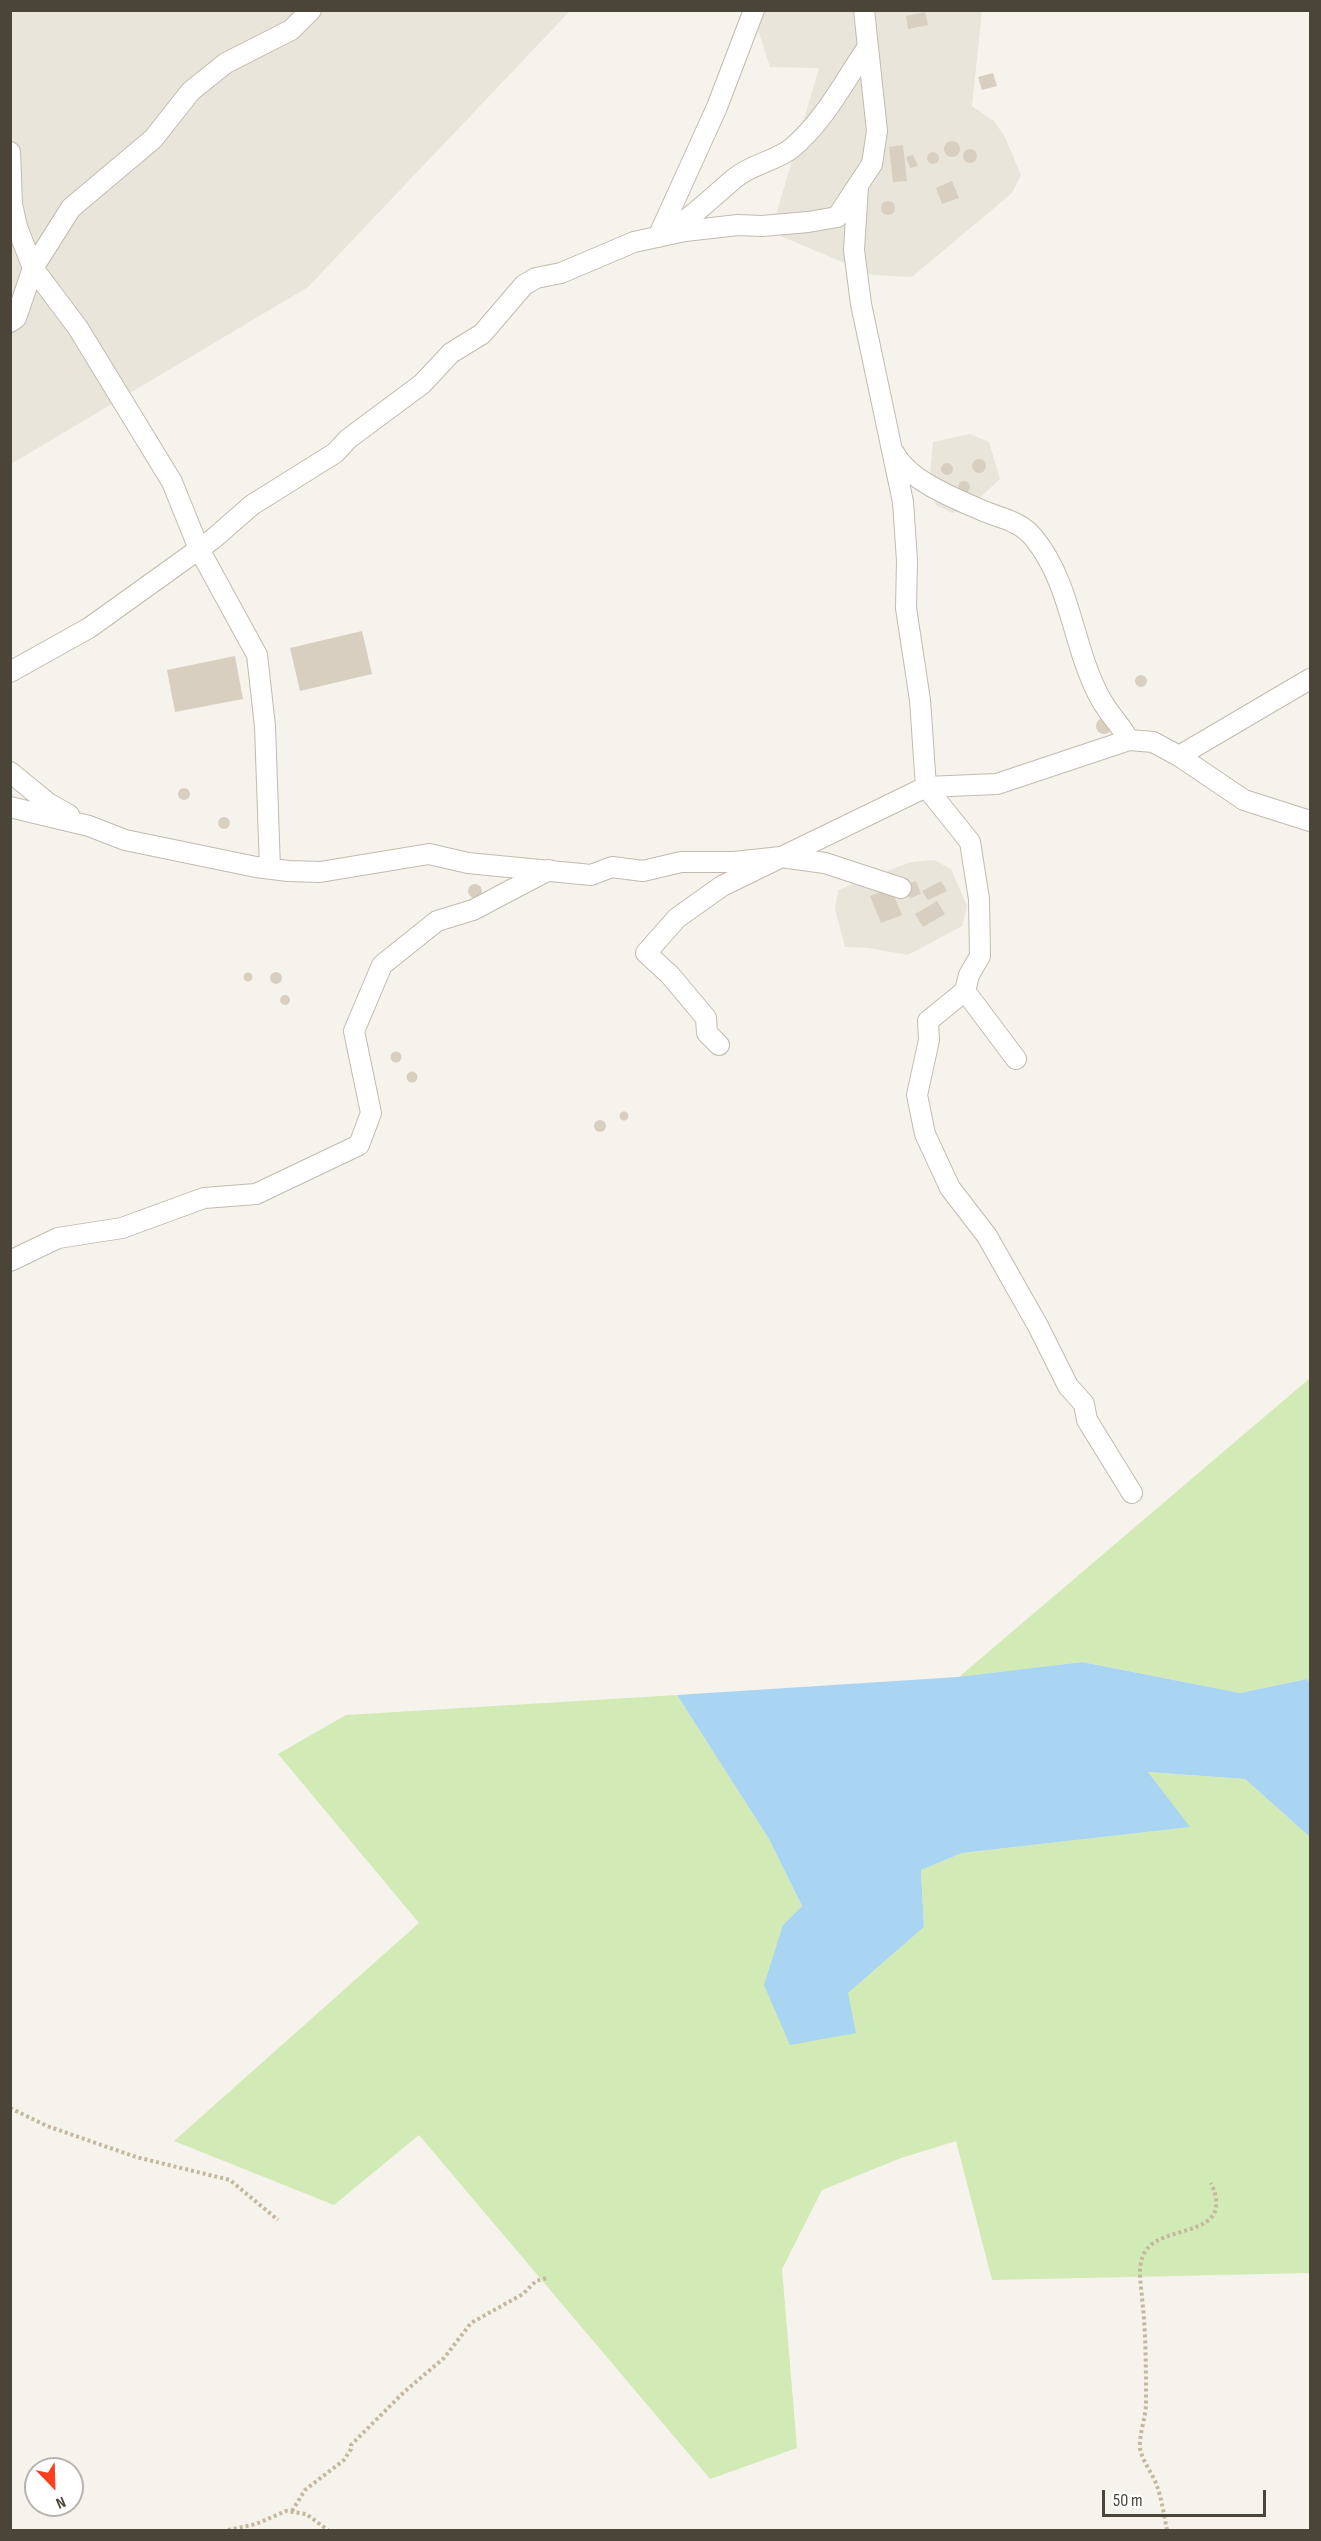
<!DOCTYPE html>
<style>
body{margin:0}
#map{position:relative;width:1321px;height:2541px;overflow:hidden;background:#f6f3ec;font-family:"Sofia Sans Condensed",sans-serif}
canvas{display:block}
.frame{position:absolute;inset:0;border:12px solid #4b4439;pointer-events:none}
.north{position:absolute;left:24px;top:2457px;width:60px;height:60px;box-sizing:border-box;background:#fff;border:2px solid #b7b4b0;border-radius:50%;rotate:157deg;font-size:16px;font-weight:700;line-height:24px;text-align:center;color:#4b4439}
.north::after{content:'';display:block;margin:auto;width:21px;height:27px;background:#fc3f1d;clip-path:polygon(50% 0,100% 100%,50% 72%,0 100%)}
.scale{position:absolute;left:1102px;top:2490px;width:164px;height:27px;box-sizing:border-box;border:3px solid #4b4439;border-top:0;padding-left:8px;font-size:18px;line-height:21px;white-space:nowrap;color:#4b4439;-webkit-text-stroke:4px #fff;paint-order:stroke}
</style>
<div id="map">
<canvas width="1321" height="2541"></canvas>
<div class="frame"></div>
<div class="north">N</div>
<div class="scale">50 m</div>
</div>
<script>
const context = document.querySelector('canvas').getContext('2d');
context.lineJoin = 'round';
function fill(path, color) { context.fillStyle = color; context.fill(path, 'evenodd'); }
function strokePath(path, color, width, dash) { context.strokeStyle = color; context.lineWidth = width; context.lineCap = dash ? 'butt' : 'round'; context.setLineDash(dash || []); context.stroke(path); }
const residential = new Path2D(`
 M10,11H570L308,287L11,464Z
 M752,11H982L972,106L994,121L1005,137L1021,175L1012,193L912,277L873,275L771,232L819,68L770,67Z
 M970,434L989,442L1000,479L970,507L952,513L936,505L929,485L933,442Z
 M934,860L951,869L967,906L962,926L908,955L869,948L845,947L835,909L838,890L911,862Z`);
const green = new Path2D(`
 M1310,1378V1683L1307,1679L1240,1693L1082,1662L959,1677Z
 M677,1695L769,1839L802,1906L783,1925L848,1993L924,1927L921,1870L962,1853L1189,1827L1148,1772L1245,1779L1310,1837V2273L992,2280L956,2141L901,2158L822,2190L782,2269L797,2448L710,2479L419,2135L334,2205L174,2141L419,1923L278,1754L346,1715Z`);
const water = new Path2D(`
 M1082,1662L1240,1693L1307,1679L1310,1683V1837L1245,1779L1148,1772L1190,1827L962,1853L921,1870L924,1927L848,1993L856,2033L790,2045L764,1985L783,1925L802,1906L769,1839L677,1695L958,1677Z`);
const building = new Path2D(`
 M925,12L928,25L908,29L906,16Z
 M993,73L997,86L982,90L978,77Z
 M944 149a8 8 0 1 1 16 0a8 8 0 1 1-16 0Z
 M903,145L907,181L893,182L889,147Z
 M963 156a7 7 0 1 1 14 0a7 7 0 1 1-14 0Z
 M927 158a6 6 0 1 1 12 0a6 6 0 1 1-12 0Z
 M913,155L918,166L910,168L906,157Z
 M952,181L959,198L942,204L936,188Z
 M881 208a7 7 0 1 1 14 0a7 7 0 1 1-14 0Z
 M972 466a7 7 0 1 1 14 0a7 7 0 1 1-14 0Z
 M941 469a6 6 0 1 1 12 0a6 6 0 1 1-12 0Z
 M958 487a6 6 0 1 1 12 0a6 6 0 1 1-12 0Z
 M362,631L372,674L300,691L290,648Z
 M235,656L243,699L175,712L167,670Z
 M1135 681a6 6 0 1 1 12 0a6 6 0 1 1-12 0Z
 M1096 726a8 8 0 1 1 16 0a8 8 0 1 1-16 0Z
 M178 794a6 6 0 1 1 12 0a6 6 0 1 1-12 0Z
 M218 823a6 6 0 1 1 12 0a6 6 0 1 1-12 0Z
 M916,881L921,894L910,898L905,885Z
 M941,881L947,891L928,900L922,891Z
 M468 891a7 7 0 1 1 14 0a7 7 0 1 1-14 0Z
 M891,888L902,915L881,923L870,896Z
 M937,901L945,914L923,927L915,914Z
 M270 978a6 6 0 1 1 12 0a6 6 0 1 1-12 0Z
 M243.5 977a4.5 4.5 0 1 1 9 0a4.5 4.5 0 1 1-9 0Z
 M280 1000a5 5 0 1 1 10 0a5 5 0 1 1-10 0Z
 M390.5 1057a5.5 5.5 0 1 1 11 0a5.5 5.5 0 1 1-11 0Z
 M406.5 1077a5.5 5.5 0 1 1 11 0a5.5 5.5 0 1 1-11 0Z
 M619.5 1116a4.5 4.5 0 1 1 9 0a4.5 4.5 0 1 1-9 0Z
 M594 1126a6 6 0 1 1 12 0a6 6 0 1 1-12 0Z`);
const path = new Path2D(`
 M10,2108L47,2126L136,2157L230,2180L278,2220
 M292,2511L305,2490L344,2460L351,2449V2445L404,2392L444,2358L471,2323L523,2294L536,2281L547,2278
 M228,2530L256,2524L286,2511L306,2514L328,2530
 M1167,2530C1164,2516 1162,2500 1157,2486C1153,2474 1142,2461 1140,2448C1139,2433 1146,2418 1146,2403C1146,2368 1146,2332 1142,2298C1141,2282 1136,2263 1147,2249C1166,2224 1236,2238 1211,2183`);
const street = new Path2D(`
 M754,10L717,107L658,237C687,223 710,199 735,178C752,164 776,161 792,148C824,121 844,82 867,48
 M10,152L12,204L17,227L33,268L78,328L172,482L199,549L257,655L265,726L270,869
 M858,186L854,250L861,304L903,502L907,561L906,608L920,700L926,787L970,842L979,899L980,956L969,975L965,991L1016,1059
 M10,322L16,318L33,268L71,208L153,139L191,91L226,63L291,30L311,10
 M895,454C909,481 958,500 986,512C1004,519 1021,522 1034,538C1071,584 1072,643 1098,694C1106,711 1120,724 1129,740
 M10,672L89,628L213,539L252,505L335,453L348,439L422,384L451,353L482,334L524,285L536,278L561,273L634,242L685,231L738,225L762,226L808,222L837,217L872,164L877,131L864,10
 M1179,756L1310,679
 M10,772L48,803L69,815
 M10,807L89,826L125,840L256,867L288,871L320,872L429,854L468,863L591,875L612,867L643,871L681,862H734L781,857L825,863L901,888
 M965,991L928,1021L929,1040L917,1095L925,1134L950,1188L987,1236L1038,1326L1068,1386L1084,1404L1087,1420L1132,1493
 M719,1045L707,1033L706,1018L670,975L646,953L677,918L722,886L926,787L997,784L1129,740L1153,742L1179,756L1244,800L1310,821
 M10,1261L58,1238L122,1228L204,1198L256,1194L359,1145L371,1113L354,1031L382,965L437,921L473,910L549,870`);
fill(residential, '#eae5da');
fill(green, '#d2eab5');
fill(water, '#a9d4f2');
fill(building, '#d8cfc1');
strokePath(street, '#c2bbae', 22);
strokePath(path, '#c4b79f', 4, [3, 3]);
strokePath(street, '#fff', 20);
</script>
